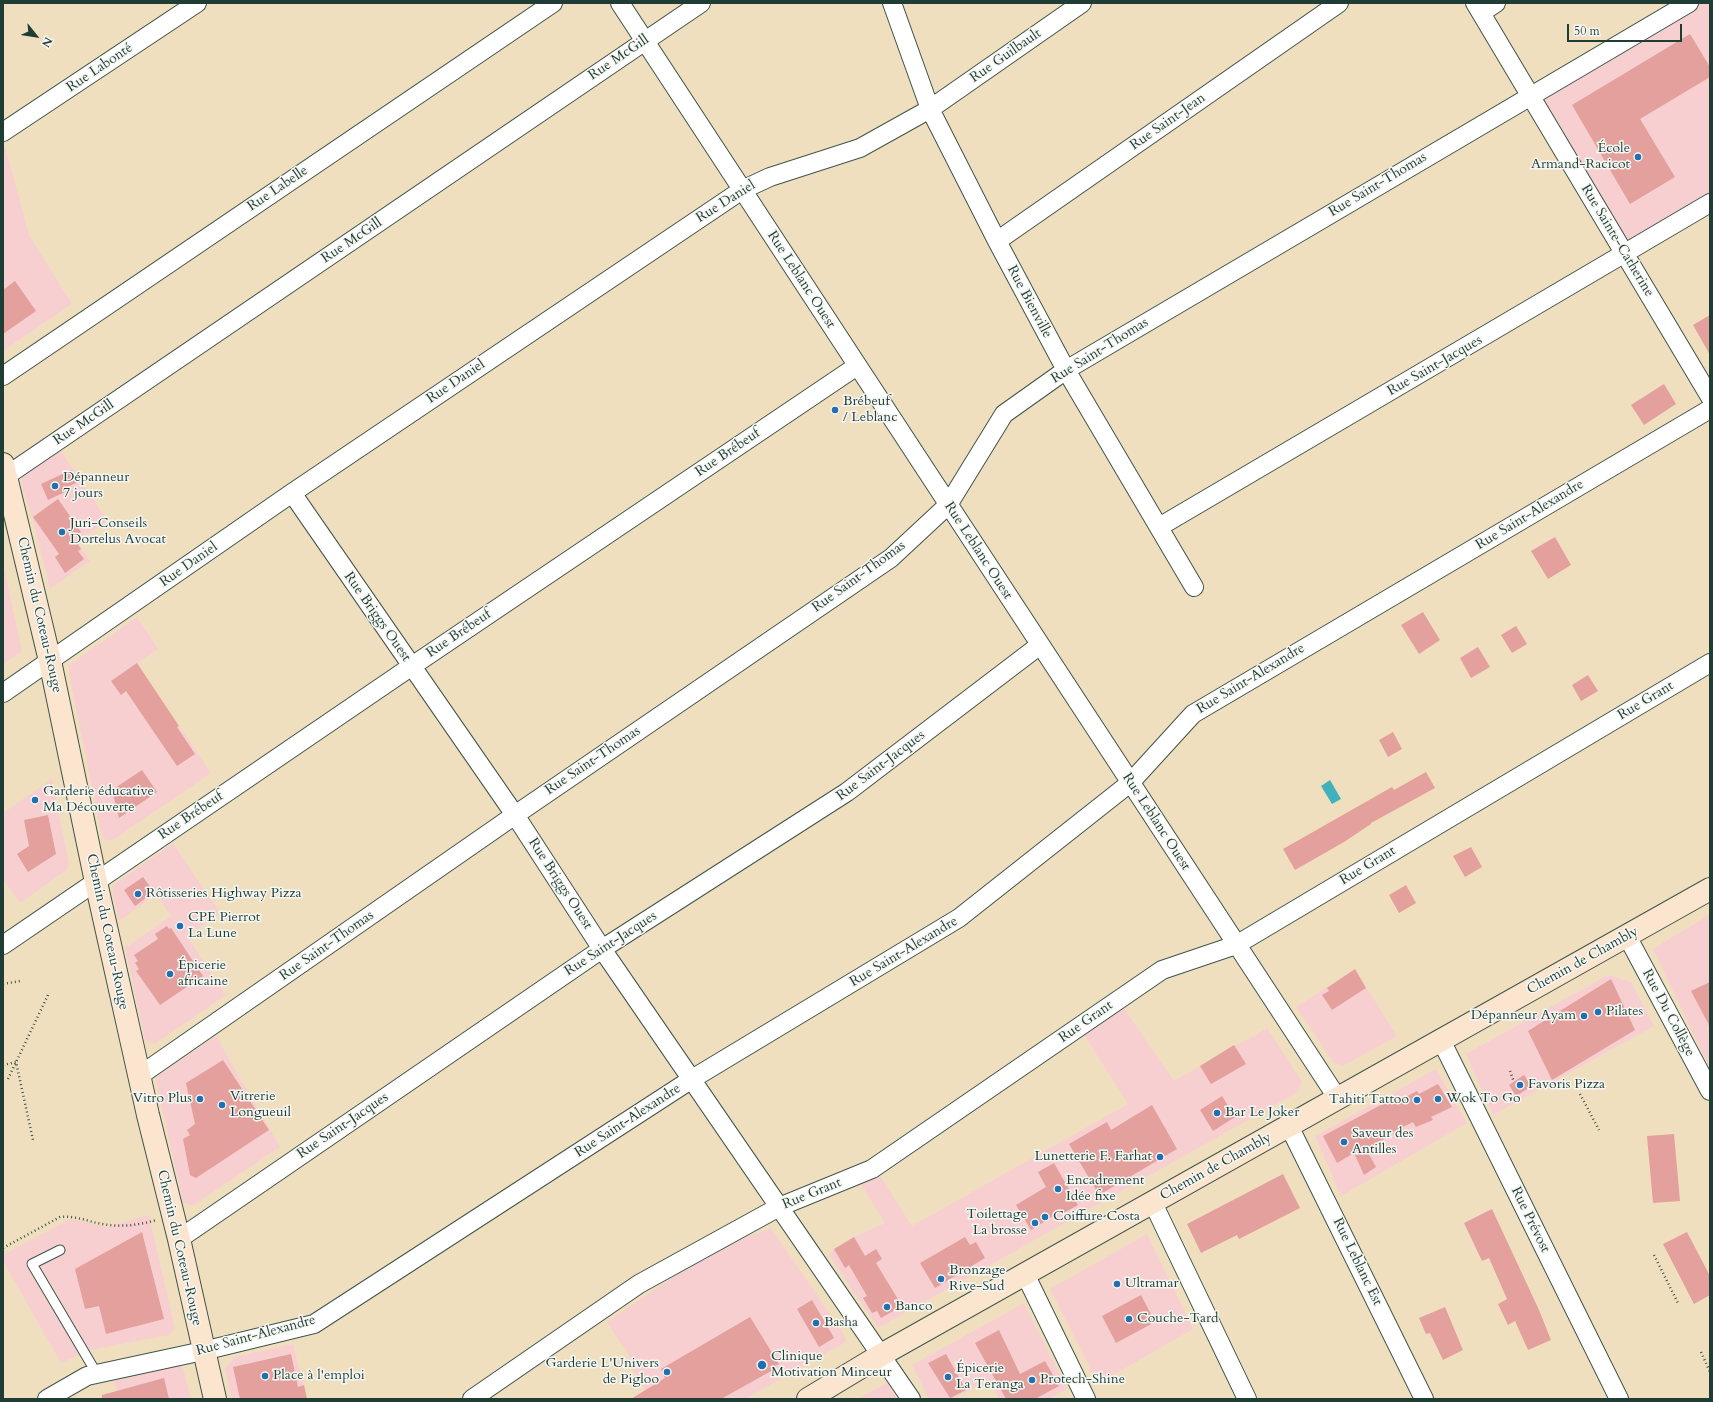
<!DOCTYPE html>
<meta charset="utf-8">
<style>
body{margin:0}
#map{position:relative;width:1713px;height:1402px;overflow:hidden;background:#f0dfbf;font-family:Cardo,serif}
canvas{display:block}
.frame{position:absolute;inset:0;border:4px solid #1f3d34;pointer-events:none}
.north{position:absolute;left:16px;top:16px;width:40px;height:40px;-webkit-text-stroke:3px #f6f6f2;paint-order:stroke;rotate:120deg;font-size:11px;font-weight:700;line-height:16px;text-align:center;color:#1f3d34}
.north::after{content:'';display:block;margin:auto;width:14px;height:18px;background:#1f3d34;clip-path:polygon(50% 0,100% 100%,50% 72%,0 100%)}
.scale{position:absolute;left:1567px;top:24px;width:115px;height:18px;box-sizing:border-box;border:2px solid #1f3d34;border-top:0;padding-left:5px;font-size:12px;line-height:14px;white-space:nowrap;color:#1f3d34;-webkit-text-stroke:3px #f6f6f2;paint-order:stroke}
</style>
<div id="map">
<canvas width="1713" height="1402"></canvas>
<div class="frame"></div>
<div class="north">N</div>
<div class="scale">50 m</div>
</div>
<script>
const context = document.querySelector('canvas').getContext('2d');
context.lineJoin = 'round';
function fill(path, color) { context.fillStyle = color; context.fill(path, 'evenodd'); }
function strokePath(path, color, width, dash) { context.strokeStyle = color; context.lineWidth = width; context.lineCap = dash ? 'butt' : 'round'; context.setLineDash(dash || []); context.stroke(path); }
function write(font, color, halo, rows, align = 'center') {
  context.font = font + ' Cardo,serif'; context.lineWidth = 3; context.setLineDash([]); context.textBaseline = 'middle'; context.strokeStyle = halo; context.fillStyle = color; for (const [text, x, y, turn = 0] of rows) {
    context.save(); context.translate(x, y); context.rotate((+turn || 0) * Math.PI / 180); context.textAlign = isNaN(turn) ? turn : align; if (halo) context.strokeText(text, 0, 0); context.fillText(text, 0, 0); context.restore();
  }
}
const built = new Path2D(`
 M1689,3H1710V203L1625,254L1530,96Z
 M5,146L29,235L72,304L3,351V147Z
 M61,451L107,520L77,542L90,561L50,589L33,520L21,483L23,476Z
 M3,563L22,651L3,664Z
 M137,617L158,649L137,664L211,773L113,840H106L102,837L69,674V665Z
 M52,779L69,864L67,870L20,903L3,879V813Z
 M173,843L220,913L187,936L226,995L156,1043H151L145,1040L125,948L171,916L156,894L119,921L112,892L113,885Z
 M1710,914V1069L1653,949Z
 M1355,969L1397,1036L1343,1066L1334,1063L1296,1007Z
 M1608,975L1631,982L1654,1026L1493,1115L1466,1054Z
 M1123,1007L1174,1081L1267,1028L1302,1082L1298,1092L878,1328L828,1254L854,1237L885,1223L860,1183L878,1173L912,1226L1128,1104L1083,1033Z
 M216,1036L280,1147L194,1205H189L183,1202L156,1081L159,1075Z
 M1436,1069L1467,1123L1341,1196L1315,1136Z
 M149,1215L175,1329L169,1335L90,1350L61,1363L3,1261V1255L70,1219L108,1227Z
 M771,1228L845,1336L846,1342L745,1399H631L645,1390L626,1360L630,1357L607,1322L695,1262L731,1243Z
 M1147,1234L1193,1329L1098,1384L1050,1289Z
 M1024,1303L1067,1389L1049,1399H999L989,1380L953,1399H929L912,1365Z
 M293,1344L307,1399H232L225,1368L235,1357Z
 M175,1364L183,1368L191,1399H118L113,1374Z
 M888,1382L896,1399H858Z`);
const water = new Path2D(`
 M1330,780L1341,799L1332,804L1321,786Z`);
const building = new Path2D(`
 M1690,34L1710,67V77L1640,119L1675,177L1630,204L1572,105Z
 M15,281L36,311L3,334V290Z
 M1710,315V355L1693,325Z
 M1664,384L1676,404L1644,425L1631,405Z
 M71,470L76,483L65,488L67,491L48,500L41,484Z
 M58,499L81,532L73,537L81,549L78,551L84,559L65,573L55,557L59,554L33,517Z
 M1555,537L1571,565L1548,579L1531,551Z
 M1423,612L1440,640L1419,654L1401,625Z
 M1516,626L1527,644L1512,653L1501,635Z
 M1478,647L1490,667L1471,678L1460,658Z
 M137,663L179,726L177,727L195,754L177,766L126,691L121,695L111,681Z
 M1588,675L1598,691L1581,701L1572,685Z
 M1393,732L1402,749L1388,757L1379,740Z
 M142,770L157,792L119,818L112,790Z
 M1426,772L1435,788L1371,823V824L1344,842L1295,870L1283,849L1392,787L1394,790Z
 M48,815L56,854L28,872L17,854L29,846L24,820Z
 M1471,847L1482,867L1465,877L1453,856Z
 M143,877L154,892L135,906L124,890Z
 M1406,885L1416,903L1399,913L1389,895Z
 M167,926L169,929L171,928L203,976L160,1005L136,971L139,969L135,963L138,961L134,955L158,939L155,934Z
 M1355,969L1366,988L1332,1010L1322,995L1329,991L1327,988Z
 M1611,979L1635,1030L1552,1080L1528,1031Z
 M1710,982V1027L1691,991Z
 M1234,1045L1246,1064L1211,1084L1200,1066Z
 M223,1060L269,1130L196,1178L190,1175L183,1139L190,1135L187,1130L195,1124L186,1083Z
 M1524,1075L1532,1086L1516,1096L1509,1085Z
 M1438,1084L1452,1107L1431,1117L1433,1120L1416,1127L1413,1122L1383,1137L1384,1139L1366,1149L1376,1167L1364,1175L1354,1153L1337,1163L1323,1136L1392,1099L1394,1103L1417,1091L1419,1094Z
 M1222,1096L1235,1117L1213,1131L1200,1110Z
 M1152,1105L1177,1149L1099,1195L1069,1144L1107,1122L1111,1130Z
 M1674,1134L1680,1201L1653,1203L1647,1136Z
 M1054,1163L1078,1205L1062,1214L1060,1212L1031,1230L1016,1205L1046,1187L1038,1172Z
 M1283,1174L1300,1208L1239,1239L1237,1235L1201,1253L1187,1224Z
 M1492,1209L1539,1310L1551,1340L1528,1350L1515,1321L1508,1325L1498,1304L1507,1299L1489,1258L1482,1261L1464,1223Z
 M142,1232L164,1319L106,1334L99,1306L85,1309L75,1269Z
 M1687,1232L1710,1276V1295L1694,1304L1663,1244Z
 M854,1237L865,1256L876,1249L882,1259L876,1263L902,1306L881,1318L877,1311L872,1313L863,1298L867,1296L849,1265L845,1268L834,1249Z
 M965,1237L970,1245L976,1242L985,1258L935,1288L920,1263Z
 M1141,1295L1155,1322L1116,1343L1102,1316Z
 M812,1300L834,1338L819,1347L797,1309Z
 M1445,1307L1463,1350L1443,1360L1430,1333L1426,1334L1419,1318Z
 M750,1317L779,1364L771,1368L773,1370L721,1399H631L665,1378L661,1369Z
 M999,1330L1020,1374L1045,1361L1059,1386L1035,1399H1006L975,1343Z
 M291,1354L298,1387L304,1385L307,1399H240L233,1367Z
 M946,1354L966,1390L950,1398L928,1363Z
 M164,1378L169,1399H102V1395Z`);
const path = new Path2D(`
 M3,984L20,981
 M3,1065L16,1062L33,1140
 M1510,1071L1514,1082
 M8,1079L48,995
 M1580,1094L1599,1130
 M3,1248L60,1217C77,1215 93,1224 110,1225C126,1227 142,1224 157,1220
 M1654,1255L1679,1305
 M1701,1352L1710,1372`);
const lane = new Path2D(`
 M60,1250L32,1264L97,1374`);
const street = new Path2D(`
 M620,3L1338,1099
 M892,3L930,109L997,241L1066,370L1194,587
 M1475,3L1710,397
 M1481,13L1496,3
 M3,132L197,3
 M997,241L1339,3
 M3,376L553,3
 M3,478L701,3
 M292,493L515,815L602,949L911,1399
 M1159,527L1710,203
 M3,693L292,493L742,190L770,177L860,148L930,109L1082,3
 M1627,936L1710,1091
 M3,945L412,666L857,366
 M1441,1040L1619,1399
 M139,1076L515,815L891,558L948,505L1004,414L1066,370L1689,3
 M1289,1126L1424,1399
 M1153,1203L1247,1399
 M179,1239L602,949L847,792L1040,645
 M1025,1274L1086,1399
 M47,1399L87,1376L203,1351L314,1324L692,1079L959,918L1130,783L1193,714L1710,409
 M472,1399L639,1284L779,1207L872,1169L1162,970L1236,945L1710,663`);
const secondary = new Path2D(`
 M3,464L50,661L96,882L148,1115L179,1239L215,1399
 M808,1399L881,1355L1710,889`);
const markers = [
 [1638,157,4,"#1f6fb2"],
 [835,410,4,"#1f6fb2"],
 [55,486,4,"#1f6fb2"],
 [62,532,4,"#1f6fb2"],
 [35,800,4,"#1f6fb2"],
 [138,894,4,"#1f6fb2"],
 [180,926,4,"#1f6fb2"],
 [170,974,4,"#1f6fb2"],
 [1598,1012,4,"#1f6fb2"],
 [1584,1016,4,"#1f6fb2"],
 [1520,1085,4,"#1f6fb2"],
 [200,1099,4,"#1f6fb2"],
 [1438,1099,4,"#1f6fb2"],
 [1417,1100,4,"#1f6fb2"],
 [222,1105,4,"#1f6fb2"],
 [1217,1113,4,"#1f6fb2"],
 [1344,1142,4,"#1f6fb2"],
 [1160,1157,4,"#1f6fb2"],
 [1058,1189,4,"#1f6fb2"],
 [1045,1217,4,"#1f6fb2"],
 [1035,1223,4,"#1f6fb2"],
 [941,1279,4,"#1f6fb2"],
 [1117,1284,4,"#1f6fb2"],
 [887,1307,4,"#1f6fb2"],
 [1129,1319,4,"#1f6fb2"],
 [816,1323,4,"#1f6fb2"],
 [762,1365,5,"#1f6fb2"],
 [667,1372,4,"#1f6fb2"],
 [265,1376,4,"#1f6fb2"],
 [948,1377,4,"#1f6fb2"],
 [1032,1380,4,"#1f6fb2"]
];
const streetNames = [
 ["Rue Guilbault",1006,56,-35],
 ["Rue McGill",619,58,-34],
 ["Rue Labonté",100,68,-34],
 ["Rue Saint-Jean",1168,122,-35],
 ["Rue Saint-Thomas",1378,185,-31],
 ["Rue Labelle",278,189,-34],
 ["Rue Daniel",726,202,-32],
 ["Rue McGill",352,241,-34],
 ["Rue Sainte-Catherine",1617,241,59],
 ["Rue Leblanc Ouest",801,280,57],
 ["Rue Bienville",1029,302,62],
 ["Rue Saint-Thomas",1100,351,-32],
 ["Rue Saint-Jacques",1435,366,-30],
 ["Rue Daniel",456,382,-34],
 ["Rue McGill",84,423,-34],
 ["Rue Brébeuf",728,453,-34],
 ["Rue Saint-Alexandre",1530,515,-31],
 ["Rue Leblanc Ouest",978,551,57],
 ["Rue Daniel",189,565,-35],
 ["Rue Saint-Thomas",859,577,-36],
 ["Chemin du Coteau-Rouge",39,615,77],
 ["Rue Briggs Ouest",377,617,55],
 ["Rue Brébeuf",459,634,-34],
 ["Rue Saint-Alexandre",1251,679,-31],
 ["Rue Grant",1646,701,-31],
 ["Rue Saint-Thomas",593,761,-34],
 ["Rue Saint-Jacques",881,766,-37],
 ["Rue Brébeuf",191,816,-34],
 ["Rue Leblanc Ouest",1156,822,57],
 ["Rue Grant",1368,866,-31],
 ["Rue Briggs Ouest",560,884,57],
 ["Chemin du Coteau-Rouge",107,932,78],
 ["Rue Saint-Jacques",611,944,-33],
 ["Rue Saint-Thomas",327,946,-35],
 ["Rue Saint-Alexandre",904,952,-31],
 ["Chemin de Chambly",1583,961,-29],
 ["Rue Du Collège",1668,1013,62],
 ["Rue Grant",1086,1022,-35],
 ["Rue Saint-Alexandre",628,1121,-33],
 ["Rue Saint-Jacques",343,1126,-34],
 ["Chemin de Chambly",1216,1167,-29],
 ["Rue Grant",812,1194,-22],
 ["Rue Prévost",1530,1220,64],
 ["Chemin du Coteau-Rouge",179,1248,77],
 ["Rue Leblanc Est",1357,1262,64],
 ["Rue Saint-Alexandre",256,1336,-15]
];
const poiNames = [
 ["École",1630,149,"right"],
 ["Armand-Racicot",1630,165,"right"],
 ["Brébeuf",843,402],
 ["/ Leblanc",843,418],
 ["Dépanneur",63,478],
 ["7 jours",63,494],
 ["Juri-Conseils",70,524],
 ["Dortelus Avocat",70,540],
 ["Garderie éducative",43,792],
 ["Ma Découverte",43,808],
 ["Rôtisseries Highway Pizza",146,894],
 ["CPE Pierrot",188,918],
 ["La Lune",188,934],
 ["Épicerie",178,966],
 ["africaine",178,982],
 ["Pilates",1606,1012],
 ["Dépanneur Ayam",1576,1016,"right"],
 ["Favoris Pizza",1528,1085],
 ["Vitrerie",230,1097],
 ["Longueuil",230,1113],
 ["Vitro Plus",192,1099,"right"],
 ["Wok To Go",1446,1099],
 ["Tahiti Tattoo",1409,1100,"right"],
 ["Bar Le Joker",1225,1113],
 ["Saveur des",1352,1134],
 ["Antilles",1352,1150],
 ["Lunetterie F. Farhat",1152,1157,"right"],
 ["Encadrement",1066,1181],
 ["Idée fixe",1066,1197],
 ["Toilettage",1027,1215,"right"],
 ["La brosse",1027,1231,"right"],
 ["Coiffure Costa",1053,1217],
 ["Bronzage",949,1271],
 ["Rive-Sud",949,1287],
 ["Ultramar",1125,1284],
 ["Banco",895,1307],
 ["Couche-Tard",1137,1319],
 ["Basha",824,1323],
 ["Clinique",771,1357],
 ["Motivation Minceur",771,1373],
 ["Garderie L'Univers",659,1364,"right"],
 ["de Pigloo",659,1380,"right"],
 ["Épicerie",956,1369],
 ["La Teranga",956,1385],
 ["Place à l'emploi",273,1376],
 ["Protech-Shine",1040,1380]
];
fill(built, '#f7cfd1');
fill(water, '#42b1be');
fill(building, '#e3a09c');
strokePath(lane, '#3e5549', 11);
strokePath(street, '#3e5549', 20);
strokePath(secondary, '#3e5549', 24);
strokePath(path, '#3e5549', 2.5, [1, 3]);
strokePath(lane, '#fff', 9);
strokePath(street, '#fff', 18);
strokePath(secondary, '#fbe5cf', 22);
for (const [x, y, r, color] of markers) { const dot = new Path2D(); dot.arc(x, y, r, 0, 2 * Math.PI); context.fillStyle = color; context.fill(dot); strokePath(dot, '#f6f6f2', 1.5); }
write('14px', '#1f3d34', '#f6f6f2', streetNames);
write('14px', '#1f3d34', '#f6f6f2', poiNames, 'left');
</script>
